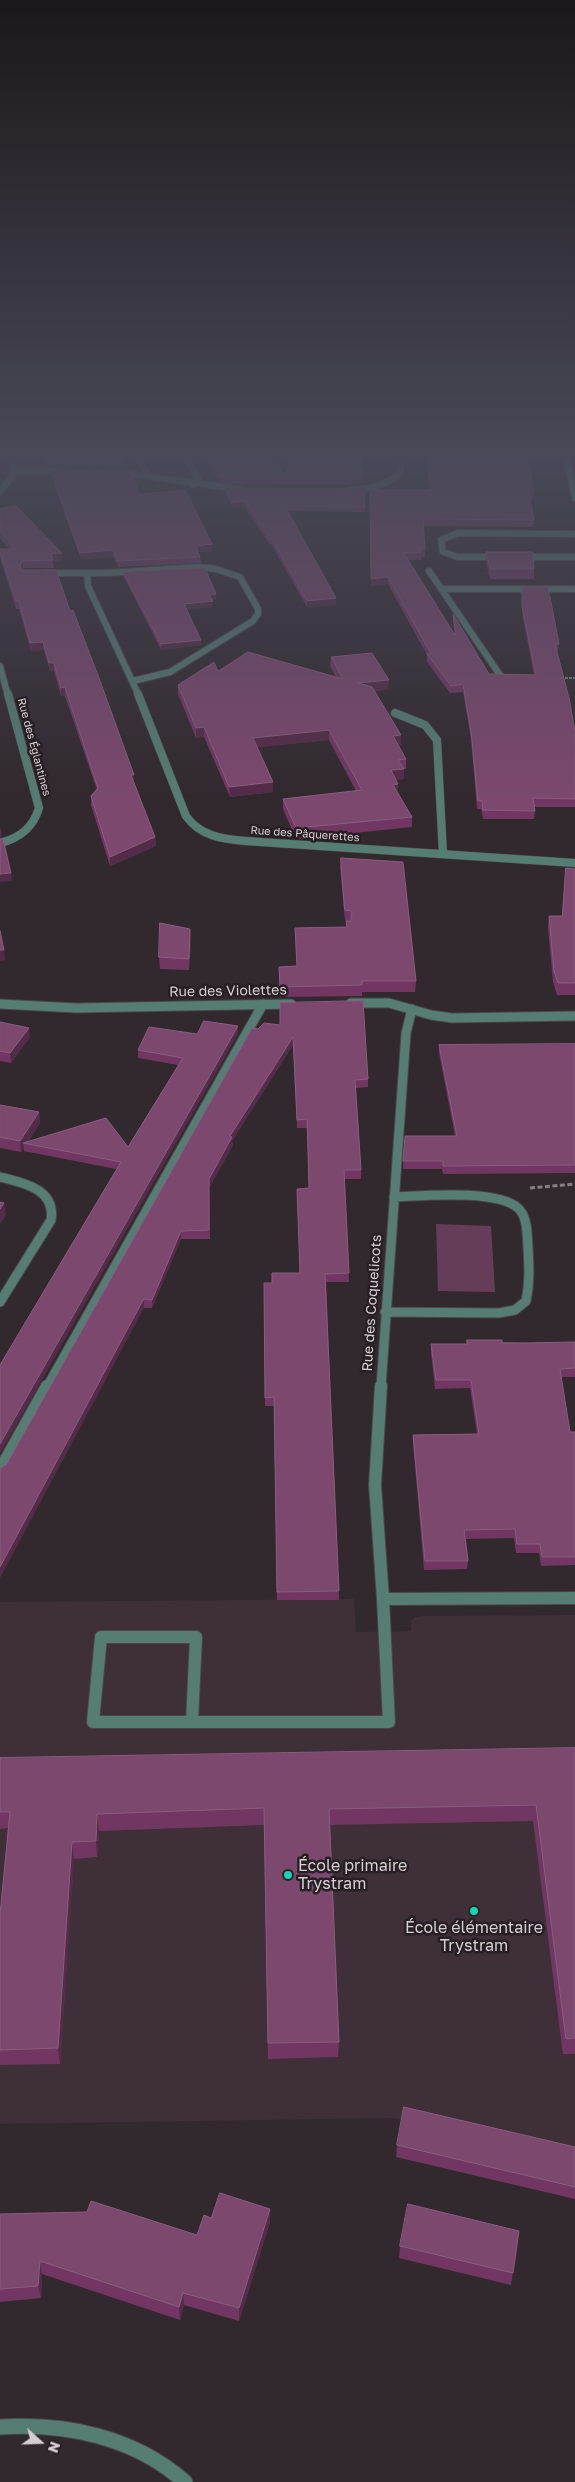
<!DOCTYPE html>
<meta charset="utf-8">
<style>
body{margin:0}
#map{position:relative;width:575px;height:2482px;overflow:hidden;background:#32292f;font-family:"Golos Text",sans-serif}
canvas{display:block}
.north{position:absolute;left:15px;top:2417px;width:50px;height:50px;-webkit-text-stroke:4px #281f25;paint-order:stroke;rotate:110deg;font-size:14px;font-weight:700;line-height:20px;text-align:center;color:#d5cfd3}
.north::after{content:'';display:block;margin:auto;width:18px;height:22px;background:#d5cfd3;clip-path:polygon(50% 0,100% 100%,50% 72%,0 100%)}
</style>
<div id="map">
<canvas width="575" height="2482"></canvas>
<div class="north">N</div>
</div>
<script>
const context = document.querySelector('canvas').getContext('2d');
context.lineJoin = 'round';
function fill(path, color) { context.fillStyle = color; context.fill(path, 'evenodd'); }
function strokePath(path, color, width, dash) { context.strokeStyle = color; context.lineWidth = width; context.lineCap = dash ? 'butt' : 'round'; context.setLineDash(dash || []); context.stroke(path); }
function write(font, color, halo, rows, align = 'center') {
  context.font = font + ' "Golos Text",sans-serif'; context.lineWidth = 5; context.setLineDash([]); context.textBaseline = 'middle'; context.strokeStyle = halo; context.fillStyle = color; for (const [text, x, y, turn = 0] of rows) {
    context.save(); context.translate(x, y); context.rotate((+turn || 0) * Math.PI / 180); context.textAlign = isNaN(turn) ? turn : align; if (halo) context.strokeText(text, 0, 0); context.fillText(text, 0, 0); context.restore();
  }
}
const built = new Path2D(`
 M354,1599L356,1632L411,1631V1621L415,1617L422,1616L575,1615V2159L394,2118L0,2124V1602Z`);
const green = new Path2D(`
 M436,1224L491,1226L495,1292L438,1291Z`);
const pathFar1 = new Path2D(`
 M561,678H575`);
const path = new Path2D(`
 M530,1188L575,1184`);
const laneFar2 = new Path2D(`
 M498,557H458L443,552L441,540L458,533L575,534
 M520,557H575`);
const laneFar1 = new Path2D(`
 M47,1387L263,1004`);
const lane = new Path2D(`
 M0,1470L47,1386
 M101,1637H196L192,1722H93Z
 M192,1722H389L383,1599L575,1598`);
const streetFar4 = new Path2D(`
 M137,452L147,474
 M184,452L199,480L193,485
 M14,471H63
 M117,472L238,489
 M350,490C369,489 386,486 400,473L401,452
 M0,492L13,475L14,452
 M429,571L502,678
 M44,573H107L198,567L216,569L240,577L258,609V614L253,621L170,672L133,681
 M87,573L88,586L139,696
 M441,589H575
 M0,666L8,696`);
const streetFar3 = new Path2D(`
 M138,694L186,816C200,836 222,839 245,841L575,863
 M395,713L425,725L437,740L443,854
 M0,843C20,838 33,828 39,808L8,694`);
const streetFar2 = new Path2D(`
 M351,1003H389L431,1015L452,1018L575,1016
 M0,1004L76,1008L291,1004
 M0,1177C24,1183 56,1189 51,1220L0,1302
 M385,1312L499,1313L515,1310L526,1301C530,1283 529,1266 528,1248C527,1235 528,1217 518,1208C496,1189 423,1196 394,1197
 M381,1387L406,1033L412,1009`);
const streetFar1 = new Path2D(`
 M381,1386L375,1485L383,1599`);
const street = new Path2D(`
 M0,2427C67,2423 134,2437 185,2482`);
const secondary = new Path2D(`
 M565,452L575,498`);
const wall = new Path2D(`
 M44,452L125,460V467L47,466L44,458Z
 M202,452H271L285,476H363V483L352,485L220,484Z
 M425,452H526L534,492L533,499H530L534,520L533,527L424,526L425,557H421V560H408L453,632L455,634L453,622V614L489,674L534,675L522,613V587L559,644L558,651H557L575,731V807H534L535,811L534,819H483L481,809H477L471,739L463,692L450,693L427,662V655L388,584L371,586L370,490H430Z
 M51,470L140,494L212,544V551L198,552L200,557L201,563L119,567L113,557L81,559L51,476Z
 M225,488L365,507V512L288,511L336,605L307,607L271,544H269L245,507L233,508L226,494Z
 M0,509L62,561L53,562L54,568H23V569L70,611L134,783L155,837L156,846L110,866L91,805V796L97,790L65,696H61L54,671H50L44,650L31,651L19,609H16L0,558V549H9L0,538Z
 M486,552L534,569V579H490L486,562Z
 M123,572L216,594V600H212L213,607L186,609L201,640V645L161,650L124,577Z
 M331,657L388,689L375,691L401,735V745H398L406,759V769H404V779L396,780L398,784V793L412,817V827L296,839L283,809V799L356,791L329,740L257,747L273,782V792L230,797L204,737L196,738L178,694V685L218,671L336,677L330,666Z
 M341,858L416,981L415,992H362V996L280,997L279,967L297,966L295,928L346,927V921L345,920L340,868Z
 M575,869V995H557L553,982L548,928L549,916H562Z
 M190,929L191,940L189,970L160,969L159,957Z
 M0,1022L30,1037L11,1063L0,1061Z
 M264,1023L368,1079V1087L356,1088L361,1170V1179H344L349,1282H326L339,1600H277L274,1406H265L264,1283H272L299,1273L309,1189L308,1159L307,1128H297L293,1045L232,1141L233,1145L209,1188L210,1239H181L152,1308H144L6,1465L258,1029Z
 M197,1034H238L116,1169L24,1151V1148L21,1152L0,1148V1105L39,1112L40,1123L28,1141L128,1147L178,1065L138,1058V1050Z
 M575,1044V1173L443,1174L442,1169H403L405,1136H455L439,1053V1045Z
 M467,1340L524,1343L575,1342V1377H561L570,1432H575V1565L541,1566L539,1553H516L514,1538L466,1539L468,1561L467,1569L424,1570L413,1443V1435L477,1434L470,1388L435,1389L431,1353V1344H466Z
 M575,1748V2054H563L533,1821L330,1825L339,2042L338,2057L268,2059L264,1825L99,1831L97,1857L74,1859L60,2064L0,2065V1915L8,1828L0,1829V1758Z
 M397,2145L575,2147V2199L396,2157Z
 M0,2214L197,2235L211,2218L270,2222L239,2321L184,2305L180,2320L42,2274L41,2298L0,2302Z
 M519,2231L511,2285L399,2258L400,2246Z`);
const shadedWall = new Path2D(`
 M363,476V483L352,485V478Z
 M245,501V507L233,508V502Z
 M212,544V551L196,552V546Z
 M113,550V557L81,559L80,553Z
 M62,553V561L53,562L51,554Z
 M22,561L23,568L20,575V567Z
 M388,577V584L371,586V579Z
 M216,594V600H210L209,595Z
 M336,598V605L307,607V601Z
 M213,601V607L184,610V604Z
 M201,640V645L161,650V644Z
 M43,642L44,650L31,651L30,643Z
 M49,663H54V671H50Z
 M389,680L388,689L358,692V683Z
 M65,687V696H61V688Z
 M204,727V737L196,738V728Z
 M329,730V740L253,748V738Z
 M401,735V745L392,746L393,736Z
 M404,769V779L390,781L391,770Z
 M131,775H134V783Z
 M273,782V792L230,797L229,787Z
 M398,784V794L393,785Z
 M1,828L2,837H0V829Z
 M155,837L156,846L110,866V857Z
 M11,873L12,881L0,882V874Z
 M190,929L191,940L189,970V959Z
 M0,950H4L5,960L0,961Z
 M238,1026V1034L0,1454V1444Z
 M29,1028L30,1037L11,1063L10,1053Z
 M293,1037V1045L232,1141L233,1145L209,1188L210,1239L209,1179L230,1136Z
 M39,1112L40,1123L27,1144L23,1143L24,1148L21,1152L20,1141Z
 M4,1203L6,1215L0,1224V1209Z
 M181,1231V1239L152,1308V1300Z
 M144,1299V1308L0,1578V1567Z
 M97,1814L99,1831L97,1857L96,1841Z
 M72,1842L74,1859L60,2064L58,2048Z
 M270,2209V2222L239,2321V2308Z
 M40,2261L42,2274L41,2298L38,2286Z
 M183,2293L184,2305L180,2320L179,2307Z`);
const building = new Path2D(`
 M44,452H121L125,460H47Z
 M206,452H271L285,476L291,452H361L363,476L352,478L220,477Z
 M426,452H526L534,492H529L534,520L423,519L425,549H420L421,553H404L453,632L456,635L453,614L489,674L536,675L522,606V587H548L559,644H555L569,698L575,731V799L533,798L535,811L483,810L482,801H478L471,731L463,684L451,686L427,654H431L388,577L371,579L370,490H431Z
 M51,470L130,471L140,494L185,490L212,544L196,546L200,557L118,561L113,550L80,553Z
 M364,487L365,507L285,506L336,598L307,601L271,538H269L245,501L233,502L225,488L352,489Z
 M16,506L62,553L51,554L53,560L22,561L20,567L24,570H56L70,611L73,610L99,678L134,775H131L155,837L110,857L91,796L98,788L65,687L61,688L54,663H49L43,642L30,643L19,601H16L0,552V549H15L0,531V509Z
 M486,552H533L534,569H491Z
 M205,568L216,594L209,595L213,601L184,604L201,640L161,644L123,572Z
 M248,652L343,679L331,657L372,653L389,680L358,683L372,687L401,735L393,736L406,759L398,760L404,769L391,770L398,784L393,785L412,817L296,828L283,799L362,790L329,730L253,738L273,782L229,787L204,727L196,728L178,685L214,662L218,671Z
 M3,839L11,873L0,874V840Z
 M341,858L403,862L416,981H362V985L280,987L279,967L297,966L295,928L347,927L346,921H351L352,911L345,910Z
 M566,868L575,869V983H558L554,971L549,916H562Z
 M160,923L190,929L189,959L159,957Z
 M0,931L4,950H0Z
 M363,1001L368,1079L355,1080L361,1170H344L349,1273L325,1274L339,1591L277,1592L274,1397L265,1398L264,1283H272V1273H300L297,1189L309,1188L308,1150L307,1119L297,1120L293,1037L230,1136L232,1137L209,1179V1230L181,1231L152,1300L144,1299L142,1302L0,1567V1468L6,1465L252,1028L258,1029L264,1023L280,1025V1003Z
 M204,1021L238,1026L0,1444V1365L121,1162L23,1143L106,1118L128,1147L183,1058L138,1050L149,1027L197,1034Z
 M0,1022L29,1028L10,1053L0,1051Z
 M575,1044V1165L443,1166V1161H403L405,1136H457L439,1045Z
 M0,1105L39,1112L20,1141L0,1137Z
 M0,1202L4,1203L0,1209Z
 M467,1340H502V1343H524L575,1342V1368L560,1369L570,1432H575V1557H542L540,1544H517L515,1529L464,1530L468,1561H425L413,1435L479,1434L471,1380H436L431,1344H467Z
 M575,1748V2038L566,2039L536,1805L329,1809L339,2042L268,2043L264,1808L97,1814L96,1841L72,1842L58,2048L0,2050V1915L10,1812H0V1758Z
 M404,2107L575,2147V2187L397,2145Z
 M220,2193L270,2209L239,2308L183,2293L179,2307L40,2261L38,2286L0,2289V2214L87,2212L91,2201L197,2235L204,2215L211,2218Z
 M408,2204L519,2231L513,2273L400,2246Z`);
const markers = [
 [288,1875,5,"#12d5b4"],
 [474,1911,5,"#12d5b4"]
];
const farStreetnames = [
 ["Rue des Églantines",34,747,75],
 ["Rue des Pâquerettes",305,834,4]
];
const streetNames = [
 ["Rue des Violettes",228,991,-1],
 ["Rue des Coquelicots",372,1303,-86]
];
const nearPoinames = [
 ["École primaire",298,1866],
 ["Trystram",298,1884],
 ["École élémentaire",474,1928,"center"],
 ["Trystram",474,1946,"center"]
];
fill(built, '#3e2f39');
fill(green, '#653d59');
strokePath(laneFar2, '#4c4449', 8);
strokePath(laneFar1, '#4c4449', 11);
strokePath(lane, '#4c4449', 14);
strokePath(streetFar4, '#4c4449', 8);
strokePath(streetFar3, '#4c4449', 9);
strokePath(streetFar2, '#4c4449', 11);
strokePath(streetFar1, '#4c4449', 14);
strokePath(street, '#4c4449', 17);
strokePath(secondary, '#4c4449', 8);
strokePath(pathFar1, '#857e83', 2, [3, 1]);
strokePath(path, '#857e83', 3, [5, 2.5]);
strokePath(laneFar2, '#557d73', 6);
strokePath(laneFar1, '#557d73', 9);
strokePath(lane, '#557d73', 12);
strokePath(streetFar4, '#557d73', 6);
strokePath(streetFar3, '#557d73', 8);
strokePath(streetFar2, '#557d73', 9);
strokePath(streetFar1, '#557d73', 12);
strokePath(street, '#557d73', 15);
strokePath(secondary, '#6aab9a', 6);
fill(wall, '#713762');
fill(shadedWall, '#542b48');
fill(building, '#7c486e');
strokePath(building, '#8a5d7e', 1);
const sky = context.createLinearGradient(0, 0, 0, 799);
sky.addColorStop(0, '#1c171a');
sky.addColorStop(0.57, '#494958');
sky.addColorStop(1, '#49495800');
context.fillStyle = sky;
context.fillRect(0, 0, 575, 799);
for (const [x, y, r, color] of markers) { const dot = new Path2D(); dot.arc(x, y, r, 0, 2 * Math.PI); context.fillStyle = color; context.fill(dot); strokePath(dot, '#281f25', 2); }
write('11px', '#d5cfd3', '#281f25', farStreetnames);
write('14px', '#d5cfd3', '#281f25', streetNames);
write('16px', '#d5cfd3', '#281f25', nearPoinames, 'left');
</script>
